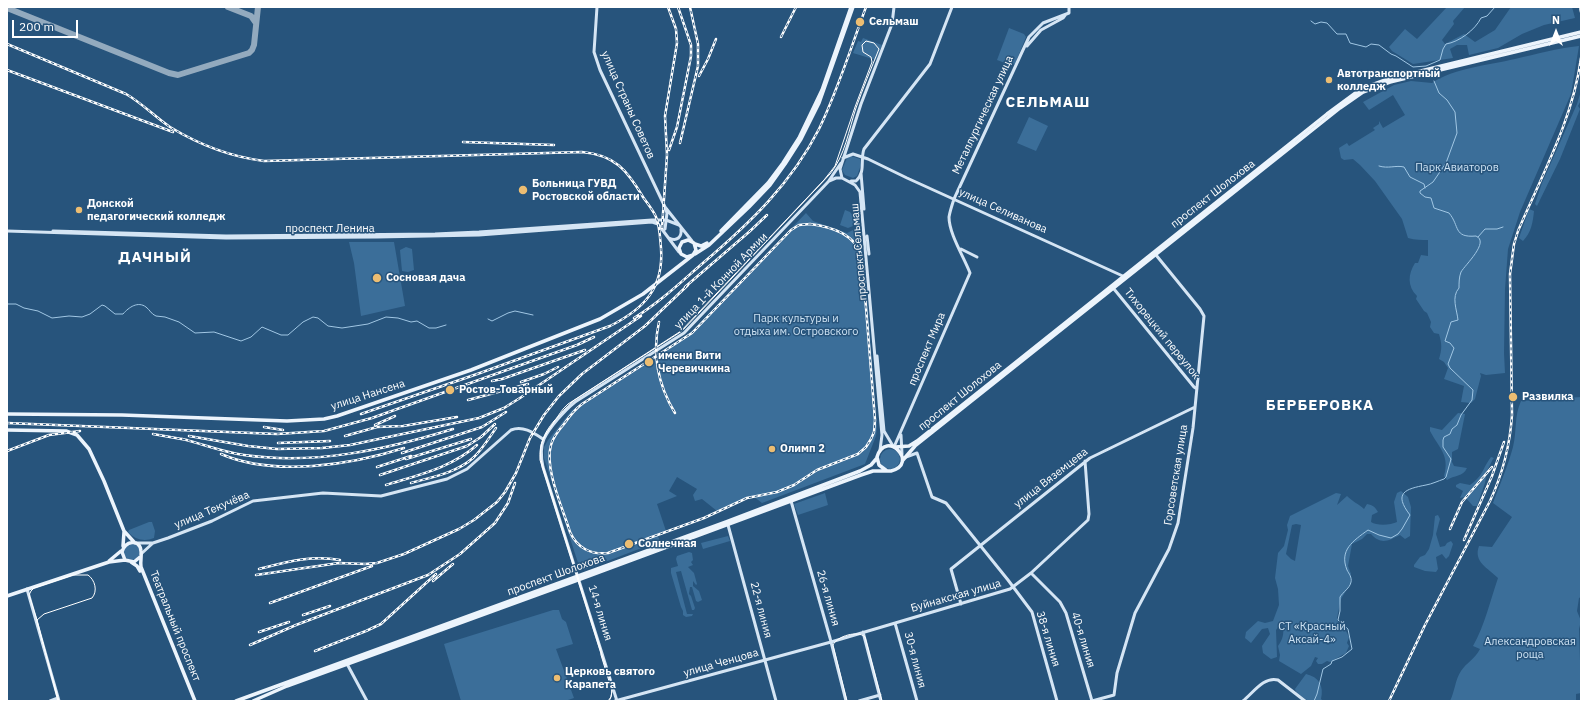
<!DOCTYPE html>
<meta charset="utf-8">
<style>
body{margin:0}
#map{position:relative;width:1588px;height:708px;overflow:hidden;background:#27547c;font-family:"IBM Plex Sans",sans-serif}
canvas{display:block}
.frame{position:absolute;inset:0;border:8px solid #fff;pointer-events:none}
.north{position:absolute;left:1536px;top:12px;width:40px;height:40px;-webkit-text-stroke:3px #27547c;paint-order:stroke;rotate:0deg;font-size:11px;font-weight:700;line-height:16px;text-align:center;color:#fff}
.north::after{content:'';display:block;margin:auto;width:14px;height:18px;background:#fff;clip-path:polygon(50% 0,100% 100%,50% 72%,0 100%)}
.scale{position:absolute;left:12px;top:20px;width:66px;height:18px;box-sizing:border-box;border:2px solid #fff;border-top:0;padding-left:5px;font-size:12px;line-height:14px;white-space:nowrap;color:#fff;-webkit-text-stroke:3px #27547c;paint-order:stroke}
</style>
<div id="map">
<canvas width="1588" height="708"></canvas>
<div class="frame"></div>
<div class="north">N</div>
<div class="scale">200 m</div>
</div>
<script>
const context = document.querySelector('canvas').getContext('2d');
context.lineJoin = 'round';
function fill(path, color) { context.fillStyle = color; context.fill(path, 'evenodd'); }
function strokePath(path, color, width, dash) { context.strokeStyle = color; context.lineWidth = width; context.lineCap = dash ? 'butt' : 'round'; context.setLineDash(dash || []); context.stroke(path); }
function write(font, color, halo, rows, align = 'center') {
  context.font = font + ' "IBM Plex Sans",sans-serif'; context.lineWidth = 3; context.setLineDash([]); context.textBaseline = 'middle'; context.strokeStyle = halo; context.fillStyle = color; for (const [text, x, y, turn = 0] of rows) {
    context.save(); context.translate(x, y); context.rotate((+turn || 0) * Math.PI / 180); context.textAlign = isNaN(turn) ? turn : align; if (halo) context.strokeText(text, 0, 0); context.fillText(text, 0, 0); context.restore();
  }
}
const green = new Path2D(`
 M1447,7H1465L1453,21L1454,24L1442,40L1445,44L1464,34L1475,42L1495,30L1511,7H1572L1575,18L1544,25L1522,34L1498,48L1469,55L1467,45H1457L1450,49L1453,58L1413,64L1392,51L1389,47L1405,29L1417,39Z
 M1009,28L1024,34L1026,37L1015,64L1010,65L997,60Z
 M863,38L882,45L876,60L853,53L858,41L861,42Z
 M1579,46L1571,94L1520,212L1508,249L1505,289L1504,353L1505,373L1486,375L1480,373L1481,376L1475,399L1471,403L1461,402L1464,386L1444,379L1448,368L1444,362L1439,359C1442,349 1442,344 1439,334L1434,333L1430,327L1431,322L1427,313L1424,311L1416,299L1417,296C1407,286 1408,274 1415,263H1418L1421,255L1428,256V240C1422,240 1415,240 1408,238L1402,219L1375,181L1360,165L1353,159L1344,160L1341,158L1339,148L1347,143L1349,146L1375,130L1373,128L1379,124V121L1383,128L1405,115L1393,95L1369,110L1363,102L1394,85L1411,81L1432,83C1454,68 1489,65 1515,59C1537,54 1557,48 1579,46Z
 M1581,91V100L1578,106L1580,109L1560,159L1537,206L1535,204L1542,183L1577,104Z
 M1029,117L1048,126L1036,151L1017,143Z
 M851,156L860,159L861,165L857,176L853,178L845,175L842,170L847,158Z
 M1529,209L1534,211C1533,222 1531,233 1523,241L1519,238L1520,235Z
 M845,210L850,212L854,217L858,215V224L848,228L840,225Z
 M806,213L813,221L847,233L859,227L861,249L864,258L877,426L876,436L865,464L762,503L753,496L717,511L702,499L695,501L693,495L697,489L677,477L669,491L677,496L657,504L666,531L657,534L660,541L584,570L580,569L544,458V447L548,440L572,410L682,339L693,330Z
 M349,242H394L405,306L361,316L354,263Z
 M406,247L412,249L414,270L408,272L402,271L400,250Z
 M1581,397V597L1579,598L1577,611L1581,621L1579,629L1581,693L1576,694V701H1450C1455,691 1455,680 1461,671C1466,663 1475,659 1480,649L1473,646C1485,625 1490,601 1498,578C1488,568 1473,562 1479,546L1492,547L1512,517L1493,503C1500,484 1508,466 1513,447C1517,431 1514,416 1521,401Z
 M1458,413L1465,414L1458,449L1452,452V462L1454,466L1467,468C1463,477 1454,475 1447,480L1444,476C1450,455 1439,448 1430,431V427L1442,430Z
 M880 459a10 10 0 1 1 20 0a10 10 0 1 1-20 0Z
 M1491,457L1494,458L1493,459L1487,471L1485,483L1477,506H1473L1465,497L1460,498L1463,491L1456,487V485L1460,483L1470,485C1484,475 1482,469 1491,457Z
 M1401,491L1408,497L1411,507L1410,536L1405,539L1400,535C1388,541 1381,545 1371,534H1367L1362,539L1352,544L1348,566L1351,574L1350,584L1341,599L1337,618L1338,622L1344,627L1349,637L1347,643L1349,646L1346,653L1330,662L1327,661L1322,664H1318L1316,661L1318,658L1315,657L1311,666L1301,674L1279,661L1280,655L1278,646C1283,639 1284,634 1283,625L1279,626L1276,630L1277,657L1271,659L1263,653L1262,646L1270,634L1268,628L1262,629L1251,643L1245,638L1246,632L1258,621L1265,623L1273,621L1279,605L1278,589L1275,578L1278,553L1284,546L1288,530L1287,525L1290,516L1336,493L1341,494L1337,505L1347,496C1353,502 1359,504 1364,509L1367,504C1373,505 1375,507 1378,512L1372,515L1371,522C1377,526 1391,525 1397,522L1394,502L1397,493ZM1296,524L1301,525L1295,561L1291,559L1286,554L1292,525Z
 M825,493L828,505L798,515L794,504Z
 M1438,515L1440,519L1436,534L1440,547L1445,546L1447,543L1451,541L1453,544L1449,556L1446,559L1442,554L1436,557L1438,569L1436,572L1425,571L1414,567V565L1420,557L1425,555L1429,549L1433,535L1435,516Z
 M149,522H152L155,531L154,538C145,542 135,540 128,532L129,530Z
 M728,536L730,541L703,549L701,543Z
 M124 552a8 8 0 1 1 16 0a8 8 0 1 1-16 0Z
 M689,552L692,553L693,560L691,562L693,565L688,567L694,573L697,584L696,585L693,581V586L699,591L702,600L698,602L696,601L692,587H690L689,594L691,596L695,608L694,610H692L681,571L676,572L687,614H693L692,616L686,617L683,615V611L681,607L671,573V568L678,566L676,559L677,556Z
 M553,610H559L562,619L566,622L573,644L556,649L574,698L565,701H461L444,644Z
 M1306,674C1319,677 1324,686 1321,699L1323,701H1308L1296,692L1295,689Z`);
const stream = new Path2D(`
 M1311,21L1315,24L1321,22L1327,23L1337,34H1346L1350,43L1366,47L1371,44L1379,45L1391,54L1396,56L1413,67L1426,66L1440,60L1443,49L1446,44C1459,42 1475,30 1481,18L1487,16L1495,7
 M1379,166C1388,169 1396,165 1404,167L1410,177L1424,184L1425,188
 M1478,237L1485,229H1497L1503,227
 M7,304H16L24,308L38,311L52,318L69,316L82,317L90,314L102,305L105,306L115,314H123C129,307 138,301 146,307C150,310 151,314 156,316L165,317L179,322L195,333L214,332L241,341L251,337L262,327L281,335H288L303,322L313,317L318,318L328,326L342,328L368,324L386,317L398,318L411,322L417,321L429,328H436L446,325
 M488,319L492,321L508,313L515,311L533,315
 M1314,701L1317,694L1323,669L1331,664L1332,661L1342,657L1352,649L1348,629L1338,620L1340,611V597C1343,592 1350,588 1351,582C1352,577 1349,574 1347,570C1339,550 1353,541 1368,530L1379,535L1391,538L1398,534L1402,529L1410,515C1393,493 1405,489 1426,485C1432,484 1438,481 1444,479L1446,477L1451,459L1443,447V440L1444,437L1450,434L1452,429L1457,425L1461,415L1472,400L1473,390L1450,368L1448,364L1454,348L1450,343L1445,341L1451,322L1458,320C1457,310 1451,297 1459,288C1459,283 1459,277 1461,272C1465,265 1490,242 1476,236C1453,238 1460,226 1449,213L1434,208L1431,198L1425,197L1420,193V191L1433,182L1446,163L1457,133L1455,112L1447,100L1439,93L1434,81`);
const taxiway = new Path2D(`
 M228,7L251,16L256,23
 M7,8L169,73L178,75L249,53L252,50L254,45L258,7`);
const secondary = new Path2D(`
 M597,7L594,52L600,70L665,207L692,241
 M1027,46L1041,30L1063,18L1066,14
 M843,158L853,154L868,159L907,178L1125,277
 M861,173L864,209
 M829,181L836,178H842
 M851,181H856C866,172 860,160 864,149L930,64L952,7
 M665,229L667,213L665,208
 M7,231L226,238L377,237L479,235L652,222L658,224L679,252
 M53,231L226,236L435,234L479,232L652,220H666L679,225
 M867,236L869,254
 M669,238C677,242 682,237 681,229
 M961,249L977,257
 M1114,289L1194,387L1197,389
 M877,356L884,431L893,446
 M901,435L902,454
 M894,447L970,273C964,257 949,234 949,217C950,211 952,205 954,199L1029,37L1043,23L1069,13V7
 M880,450L882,435L860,192L855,185L842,178L840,169L861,104L892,24L894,7
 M906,457L917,453L932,497L946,503L1008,580L1032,612L1057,701
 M791,501L830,638L846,701
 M728,525L776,701
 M135,543H153L168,538L212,521L253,501L323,493L381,496L447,479L467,469L511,430C523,425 534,433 543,439
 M141,554L153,543
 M1031,573L1060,602L1066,613L1092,701
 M27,589L59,701
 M961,604L951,569L1090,458L1195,407
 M895,623L917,701
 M863,632L881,701
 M346,662L367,701
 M50,701L58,698
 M615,701L831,642L1010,589L1031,573L1088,520L1089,514L1085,461
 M617,701L543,467C541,458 540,448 544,439C549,428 565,410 575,402L684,333L828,182L841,163
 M859,701L880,695
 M1092,701L1114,695L1117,673L1135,613L1169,549L1178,523L1193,428L1204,316L1200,309L1156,255
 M1243,701C1253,693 1264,676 1278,680L1305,701`);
const primary = new Path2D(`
 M721,231L768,183L783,163L799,138L822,90L851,7
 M695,244L701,246L707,243
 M695,254L709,245L749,207L770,185L785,164L801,139L819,103L853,7
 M7,414L122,415L287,421L324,419L337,416L471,370L600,319L643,294L693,255L696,250L694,243L688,240L682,242L679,248L681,254L687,257L693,255
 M7,430L66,431L77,435L89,449L104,481L124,531L134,542
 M895,447L909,446L917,441L1327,114L1361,89L1388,79L1581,32
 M903,460L915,446L1340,108L1363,92L1390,82L1581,36
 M123,546L124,532
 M125,560L122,552C124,541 140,538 141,551C142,556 140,561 141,567L195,701
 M109,561L121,551
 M131,562L137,566L140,571
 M7,596L109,562L125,560L134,562L140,557
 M236,701L726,522L860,471L871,465L877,458
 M253,701L287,686L575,581L861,475L873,471H891C920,464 886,428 877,457L879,465L887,471`);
const tram = new Path2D(`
 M58,701L37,620L44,614L92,598C98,591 95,580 88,575H73L34,588L31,591L29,595L37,620V622L59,701
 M608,701L611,697L612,691L601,655V650L541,460C539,440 545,437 554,422C559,415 562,409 568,404L681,331L824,180L835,166L855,107L872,62L871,57L863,52L862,45L866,41L874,43L879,49C871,69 863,88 856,108C849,129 845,156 830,174L682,331L573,401C566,407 561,414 554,421C544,433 539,444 540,460L600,650L602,655C606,667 617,690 609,701
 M847,701L833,645C837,636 858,630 865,637L882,701`);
const rail = new Path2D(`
 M1580,7L1581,12
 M781,37L796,7
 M7,44L126,94C142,103 155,117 170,127C198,144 232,157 264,161L582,152C615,155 627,170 643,197C647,203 653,210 656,217C660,227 660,238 661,248C664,288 644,309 610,326L480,373L361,414
 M7,70L173,132
 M699,76L708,59L716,39
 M463,142L554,145
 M680,143L698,66V44L690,7
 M669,150L677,127L691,56V45L678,7
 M810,224C832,227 856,234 862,258L875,420L874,432L871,439L866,447L858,454L817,470L794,485L777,492L747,498L704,518L608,553C591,555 577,548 570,532C563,509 544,468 551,445C553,437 558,431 564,424C569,417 574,410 582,404L692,333L791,230L799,225Z
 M662,228L667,155L665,116L677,43L676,29L668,7
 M685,287L749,232L767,215
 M634,318C659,303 681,282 703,263C750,223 791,184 819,129C838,90 851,47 866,7
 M659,322C652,354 658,385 675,413
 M492,381L502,379L585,350
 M521,382L544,374L558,367
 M468,400L528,384
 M7,423L277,434L324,431L372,418L577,345L594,337
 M375,425L395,416
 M264,427L283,430
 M153,434L187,440
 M189,436L248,446L277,449L322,448L350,445L479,418L504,408L520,398L641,316
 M345,436L377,427L403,426L457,417
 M182,439C203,444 222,452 244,455C315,465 385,450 453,429
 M278,443L330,441
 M7,451L49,435L80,431
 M402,453L482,427L506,412
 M221,454C274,477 351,465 404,448
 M406,459L471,439
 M377,467L411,456
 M380,475L467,446L481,437L495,424
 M411,483C432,477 456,473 473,458C482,450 489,438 496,428
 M386,485C418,475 451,468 477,445
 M1450,529L1462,502L1492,467
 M1464,540L1492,476L1504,442
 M259,569C287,562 311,555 340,560
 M256,575L339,563L365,564L377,563L404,554L459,529L474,520L497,502L505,492L516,473L530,438L544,415L559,396L582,374L645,326L688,285
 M433,581L453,564
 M270,603L372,566
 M303,615L330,606
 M259,632L289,622
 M250,645L296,625L428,575L460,554L495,523L508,503L515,483
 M315,651L366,631L381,624L436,574
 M1389,701L1425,625L1490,501C1503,473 1510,445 1512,415L1510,274L1514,244L1518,231C1542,175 1573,119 1581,58`);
const markers = [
 [860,22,5,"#ecbd72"],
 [1329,80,4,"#ecbd72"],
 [523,190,5,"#ecbd72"],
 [79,210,4,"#ecbd72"],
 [377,278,5,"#ecbd72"],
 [649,362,5,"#ecbd72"],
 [450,390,5,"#ecbd72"],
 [1513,397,5,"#ecbd72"],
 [772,449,4,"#ecbd72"],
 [629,544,5,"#ecbd72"],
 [557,678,4,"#ecbd72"]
];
const poiNames = [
 ["Сельмаш",869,22],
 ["Автотранспортный",1337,74],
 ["колледж",1337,87],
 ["Больница ГУВД",532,184],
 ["Ростовской области",532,197],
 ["Донской",87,204],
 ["педагогический колледж",87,217],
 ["Сосновая дача",386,278],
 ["имени Вити",658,356],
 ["Черевичкина",658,369],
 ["Ростов-Товарный",459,390],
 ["Развилка",1522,397],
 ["Олимп 2",780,449],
 ["Солнечная",638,544],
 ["Церковь святого",565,672],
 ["Карапета",565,685]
];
const streetNames = [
 ["улица Страны Советов",628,105,66],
 ["Металлургическая улица",983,115,-65],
 ["проспект Шолохова",1213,194,-38],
 ["улица Селиванова",1003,211,24],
 ["проспект Ленина",330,229],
 ["проспект Сельмаш",859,252,-95],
 ["улица 1-й Конной Армии",721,281,-46],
 ["Тихорецкий переулок",1162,334,51],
 ["проспект Мира",927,349,-67],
 ["улица Нансена",368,395,-18],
 ["проспект Шолохова",960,396,-39],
 ["Горсоветская улица",1176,475,-81],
 ["улица Вяземцева",1051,478,-38],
 ["улица Текучёва",212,510,-23],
 ["проспект Шолохова",556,575,-20],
 ["Буйнакская улица",956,596,-16],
 ["26-я линия",828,598,74],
 ["22-я линия",761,610,75],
 ["14-я линия",600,613,73],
 ["Театральный проспект",175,626,68],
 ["38-я линия",1048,639,73],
 ["40-я линия",1083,640,73],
 ["30-я линия",915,660,75],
 ["улица Ченцова",721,663,-16]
];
const parkNames = [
 ["Парк Авиаторов",1457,168],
 ["Парк культуры и",796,319],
 ["отдыха им. Островского",796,332],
 ["СТ «Красный",1312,627],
 ["Аксай-4»",1312,640],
 ["Александровская",1530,642],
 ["роща",1530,655]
];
const districtNames = [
 ["СЕЛЬМАШ",1048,103],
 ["ДАЧНЫЙ",155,258],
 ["БЕРБЕРОВКА",1320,406]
];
fill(green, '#3b6e99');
strokePath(stream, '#a1c7e4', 1);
strokePath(taxiway, '#93aabe', 6);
strokePath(secondary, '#d5e5f4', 3);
strokePath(primary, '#ecf4fc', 3.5);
strokePath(tram, '#fff', 1);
strokePath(rail, '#fff', 2.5);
strokePath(rail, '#27547c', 1, [3]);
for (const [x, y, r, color] of markers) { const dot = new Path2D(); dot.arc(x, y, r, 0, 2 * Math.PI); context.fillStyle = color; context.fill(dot); strokePath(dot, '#27547c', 1.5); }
write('bold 11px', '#fff', '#27547c', poiNames, 'left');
write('11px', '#fff', '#27547c', streetNames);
write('11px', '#cee3f4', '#27547c', parkNames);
context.letterSpacing = '1px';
write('bold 15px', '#fff', '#27547c', districtNames);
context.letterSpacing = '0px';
</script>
